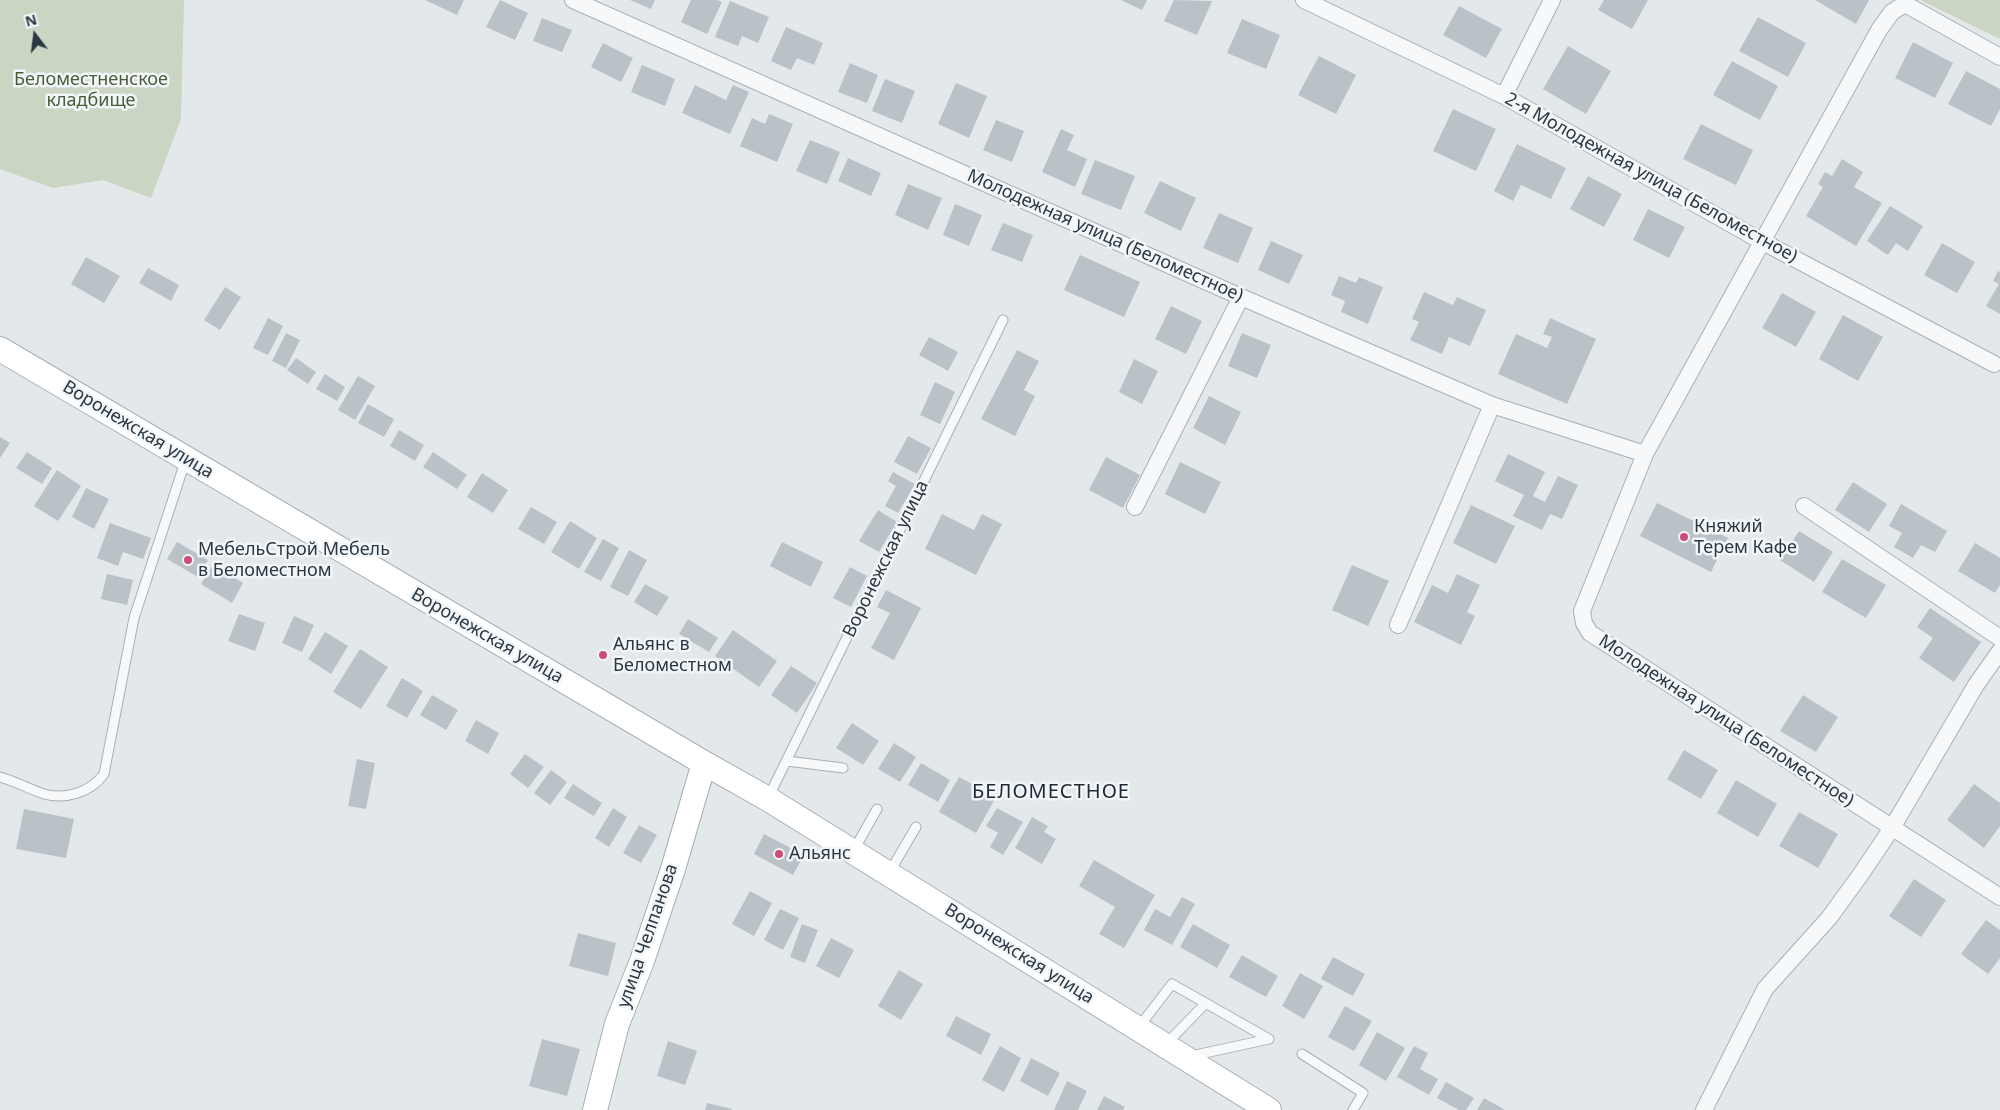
<!DOCTYPE html>
<meta charset="utf-8">
<style>
body{margin:0}
#map{position:relative;width:2000px;height:1110px;overflow:hidden;background:#e3e8eb;font-family:"Noto Sans",sans-serif}
canvas{display:block}
.north{position:absolute;left:10px;top:10px;width:50px;height:50px;-webkit-text-stroke:4px #f3f6f8;paint-order:stroke;rotate:345deg;font-size:14px;font-weight:700;line-height:20px;text-align:center;color:#2b3843}
.north::after{content:'';display:block;margin:auto;width:18px;height:22px;background:#2b3843;clip-path:polygon(50% 0,100% 100%,50% 72%,0 100%)}
</style>
<div id="map">
<canvas width="2000" height="1110"></canvas>
<div class="north">N</div>
</div>
<script>
const context = document.querySelector('canvas').getContext('2d');
context.lineJoin = 'round';
function fill(path, color) { context.fillStyle = color; context.fill(path, 'evenodd'); }
function strokePath(path, color, width, dash) { context.strokeStyle = color; context.lineWidth = width; context.lineCap = dash ? 'butt' : 'round'; context.setLineDash(dash || []); context.stroke(path); }
function write(font, color, halo, rows, align = 'center') {
  context.font = font + ' "Noto Sans",sans-serif'; context.lineWidth = 5; context.setLineDash([]); context.textBaseline = 'middle'; context.strokeStyle = halo; context.fillStyle = color; for (const [text, x, y, turn = 0] of rows) {
    context.save(); context.translate(x, y); context.rotate((+turn || 0) * Math.PI / 180); context.textAlign = isNaN(turn) ? turn : align; if (halo) context.strokeText(text, 0, 0); context.fillText(text, 0, 0); context.restore();
  }
}
const green = new Path2D(`
 M0,0H184L181,119L151,198L103,180L53,188L0,169Z
 M1922,0H2000V39L1922,1Z`);
const building = new Path2D(`
 M425,0H464L457,15Z
 M500,0L528,13L515,40L486,27Z
 M630,0H655L651,9Z
 M691,0H717L722,2L707,34L681,22Z
 M1121,0H1147L1142,10Z
 M1174,0L1212,1L1197,35L1164,21Z
 M1604,0H1648L1632,29L1598,10Z
 M1815,0H1869L1856,24Z
 M730,1L769,17L758,43L742,36L738,46L715,37Z
 M1459,6L1502,29L1486,58L1443,35Z
 M1758,17L1806,43L1788,77L1739,51Z
 M542,18L572,30L562,52L533,41Z
 M1242,19L1280,35L1266,69L1227,53Z
 M786,27L823,43L814,65L797,58L791,70L771,61Z
 M1913,42L1953,63L1935,98L1895,78Z
 M603,43L633,58L621,82L591,67Z
 M1568,46L1611,71L1586,114L1543,89Z
 M1319,56L1356,75L1336,114L1298,95Z
 M1732,61L1778,86L1760,120L1713,95Z
 M850,63L878,75L867,103L838,92Z
 M642,65L675,79L665,106L631,92Z
 M1966,71L2000,89V109L1991,126L1948,104Z
 M885,79L915,91L902,123L872,111Z
 M956,83L987,96L969,138L938,124Z
 M695,85L726,100L733,85L749,92L730,134L682,113Z
 M1453,109L1496,129L1476,171L1433,151Z
 M769,114L793,124L777,162L740,146L752,118L765,124Z
 M996,120L1024,131L1012,162L983,150Z
 M1701,124L1753,150L1736,185L1683,159Z
 M1061,129L1074,135L1067,150L1087,159L1075,187L1042,172Z
 M810,140L840,152L827,184L796,171Z
 M1517,144L1566,168L1551,199L1521,185L1513,201L1494,191Z
 M848,158L881,173L871,196L838,181Z
 M1842,159L1863,172L1854,187L1882,203L1856,246L1806,216L1823,187L1818,184L1825,172L1832,176Z
 M1095,160L1135,176L1121,210L1081,194Z
 M1588,176L1622,194L1604,227L1570,209Z
 M1160,181L1196,198L1181,231L1144,213Z
 M908,184L942,198L928,230L895,215Z
 M955,204L982,215L969,246L943,235Z
 M1890,206L1923,226L1908,251L1896,243L1888,255L1867,241Z
 M1648,209L1685,227L1669,258L1633,240Z
 M1219,213L1253,228L1238,263L1203,248Z
 M1003,223L1033,235L1022,262L991,250Z
 M1271,241L1303,255L1289,284L1258,270Z
 M1942,243L1975,262L1957,293L1924,275Z
 M1080,255L1140,282L1124,317L1064,290Z
 M86,257L120,276L104,303L71,284Z
 M148,268L179,285L171,301L139,283Z
 M1998,271L2000,272V314L1986,306L1999,284L1993,281Z
 M1339,276L1356,283L1359,277L1383,287L1368,324L1341,312L1345,301L1331,295Z
 M225,287L241,297L220,330L204,320Z
 M1424,292L1453,305L1457,297L1486,310L1470,346L1449,337L1442,354L1410,340L1419,322L1412,319Z
 M1782,293L1816,312L1796,347L1762,328Z
 M1171,306L1202,321L1186,354L1155,339Z
 M1843,315L1883,337L1858,381L1819,359Z
 M268,318L283,326L268,355L253,348Z
 M1550,318L1596,339L1567,404L1498,374L1516,334L1547,348L1552,337L1543,334Z
 M286,333L300,340L286,368L272,361Z
 M1242,333L1271,345L1257,378L1228,366Z
 M929,337L958,352L948,371L919,355Z
 M1017,350L1039,361L1024,390L1035,396L1015,436L981,419Z
 M296,358L316,372L308,384L287,370Z
 M1134,359L1158,371L1142,404L1119,392Z
 M325,374L345,387L337,401L316,389Z
 M358,376L375,386L355,420L338,410Z
 M935,382L955,392L940,424L920,415Z
 M1209,396L1241,412L1225,445L1193,428Z
 M368,404L394,419L384,437L358,423Z
 M399,430L424,445L415,461L390,446Z
 M908,436L931,448L917,474L894,462Z
 M0,437L10,443L0,458Z
 M27,452L52,468L42,484L16,468Z
 M433,452L467,475L457,489L423,467Z
 M1508,454L1545,472L1533,496L1545,502L1558,476L1578,485L1562,519L1550,514L1542,530L1513,516L1524,495L1495,481Z
 M1106,457L1140,475L1123,508L1089,490Z
 M1180,462L1221,482L1205,514L1165,494Z
 M57,470L81,486L58,521L34,506Z
 M893,472L915,484L898,513L885,506L896,486L888,481Z
 M482,473L508,490L493,513L467,497Z
 M1853,482L1887,504L1869,532L1835,510Z
 M86,488L109,499L94,529L72,517Z
 M1657,503L1728,538L1711,572L1640,536Z
 M1901,504L1947,531L1935,552L1921,545L1913,558L1894,547L1902,533L1889,526Z
 M1471,505L1515,526L1496,564L1453,543Z
 M531,507L557,522L544,544L518,529Z
 M878,510L897,522L879,552L859,541Z
 M942,514L974,530L982,514L1002,524L976,575L925,549Z
 M570,521L597,538L579,569L551,552Z
 M110,523L151,538L143,559L123,552L118,566L97,558Z
 M1799,531L1833,552L1814,582L1780,560Z
 M603,539L619,548L601,581L584,572Z
 M177,542L208,560L198,577L167,559Z
 M782,542L823,562L811,587L770,566Z
 M1975,543L2000,558V585L1995,593L1958,571Z
 M629,550L647,560L628,596L610,587Z
 M1842,559L1886,585L1866,618L1822,592Z
 M213,565L243,583L232,603L201,584Z
 M1352,565L1389,581L1368,626L1332,610Z
 M850,567L867,576L851,607L833,598Z
 M107,574L133,580L127,605L101,599Z
 M1457,574L1480,585L1467,612L1475,616L1461,645L1414,622L1432,585L1448,593Z
 M645,584L669,597L657,616L634,602Z
 M886,590L921,608L894,660L871,648L890,613L877,607Z
 M1930,608L1981,642L1954,682L1919,658L1933,638L1917,627Z
 M239,614L265,623L255,651L228,641Z
 M294,616L314,625L302,652L282,643Z
 M688,619L718,638L709,652L679,634Z
 M733,630L777,661L759,687L715,656Z
 M325,632L348,646L331,674L308,659Z
 M360,649L388,667L361,709L333,692Z
 M791,666L817,683L797,713L771,695Z
 M402,678L423,691L407,718L386,706Z
 M432,695L458,710L446,730L420,715Z
 M1803,695L1838,717L1816,752L1780,731Z
 M476,720L499,733L488,754L465,741Z
 M852,723L879,741L863,765L836,748Z
 M894,743L916,757L900,782L878,769Z
 M1684,750L1718,770L1701,799L1667,779Z
 M525,754L544,767L528,788L510,774Z
 M357,759L375,763L366,809L348,806Z
 M921,763L950,780L938,802L908,785Z
 M551,770L567,782L550,805L534,793Z
 M959,777L996,797L976,833L939,812Z
 M1736,780L1777,804L1758,837L1717,813Z
 M573,784L602,803L594,816L564,798Z
 M1974,784L2000,803V826L1984,848L1947,820Z
 M613,808L627,817L609,847L595,838Z
 M997,808L1023,822L1003,855L990,847L998,833L986,826Z
 M24,809L74,819L66,858L16,849Z
 M1799,812L1838,834L1818,868L1779,846Z
 M1032,817L1048,826L1044,832L1056,839L1042,864L1015,848Z
 M639,825L657,835L641,863L623,853Z
 M764,834L804,855L793,875L754,854Z
 M1094,860L1155,895L1124,948L1099,934L1115,907L1079,886Z
 M1914,879L1946,900L1921,937L1889,916Z
 M750,891L772,903L754,936L732,924Z
 M1182,897L1195,904L1172,945L1144,930L1155,909L1170,917Z
 M780,909L799,918L783,950L764,940Z
 M1986,920L2000,930V958L1988,974L1961,954Z
 M802,924L818,930L805,963L790,957Z
 M1193,924L1230,945L1217,968L1180,947Z
 M578,933L616,943L608,976L569,966Z
 M831,938L854,950L839,978L816,966Z
 M1242,955L1278,976L1266,997L1229,977Z
 M1333,957L1365,974L1353,996L1321,979Z
 M899,970L923,984L901,1020L878,1006Z
 M1300,973L1323,986L1304,1019L1282,1006Z
 M1345,1006L1372,1021L1354,1051L1328,1037Z
 M956,1016L991,1034L981,1055L946,1036Z
 M1377,1032L1405,1048L1386,1081L1359,1065Z
 M542,1039L580,1049L567,1096L529,1086Z
 M668,1041L697,1051L685,1085L657,1076Z
 M1000,1046L1021,1058L1004,1092L982,1080Z
 M1414,1046L1428,1053L1420,1069L1438,1079L1429,1095L1397,1077Z
 M1031,1058L1060,1073L1048,1096L1020,1081Z
 M1067,1081L1087,1091L1078,1110H1054Z
 M1446,1082L1474,1098L1466,1110H1459L1437,1098Z
 M1104,1096L1125,1107L1123,1110H1097Z
 M1484,1098L1505,1110H1477Z
 M707,1103L732,1109L731,1110H705Z`);
const lane = new Path2D(`
 M787,761L843,768
 M0,777C15,781 29,789 44,794C66,800 91,792 104,774L134,618L186,459
 M768,798L1003,320
 M854,850L877,809
 M889,873L916,827
 M1138,1028L1172,984L1269,1039
 M1165,1045L1206,1003
 M1302,1054L1363,1093L1353,1110
 M1191,1056L1269,1039`);
const street = new Path2D(`
 M573,0L1241,297L1492,405L1645,454
 M1304,0L1504,96L1763,242L1994,364
 M1905,0V4L2000,57
 M1905,4L1892,12L1879,30L1645,454L1582,611L1584,623L1590,633L2000,897
 M1504,96L1552,0
 M1804,506L2000,638
 M1135,507L1241,297
 M1398,625L1492,405
 M1704,1110L1765,989L1829,918L1861,874L1892,828L1976,685L2000,651`);
const secondary = new Path2D(`
 M0,349L704,763L768,799L1269,1110
 M595,1110L617,1024L642,961L673,869L704,763`);
const markers = [
 [1684,537,5,"#cb4d76"],
 [188,560,5,"#cb4d76"],
 [603,655,5,"#cb4d76"],
 [779,854,5,"#cb4d76"]
];
const parkNames = [
 ["Беломестненское",91,80],
 ["кладбище",91,101]
];
const streetNames = [
 ["2-я Молодежная улица (Беломестное)",1651,178,29],
 ["Молодежная улица (Беломестное)",1105,236,24],
 ["Воронежская улица",138,430,31],
 ["Воронежская улица",886,559,-64],
 ["Воронежская улица",487,636,30],
 ["Молодежная улица (Беломестное)",1726,721,33],
 ["улица Челпанова",648,936,-71],
 ["Воронежская улица",1019,954,32]
];
const poiNames = [
 ["Княжий",1694,527],
 ["Терем Кафе",1694,548],
 ["МебельСтрой Мебель",198,550],
 ["в Беломестном",198,571],
 ["Альянс в",613,645],
 ["Беломестном",613,666],
 ["Альянс",789,854]
];
const quarterNames = [
 ["БЕЛОМЕСТНОЕ",1051,792]
];
fill(green, '#cbd5c4');
fill(building, '#bac2c8');
strokePath(lane, '#a8b0b5', 11);
strokePath(street, '#a8b0b5', 18);
strokePath(secondary, '#a8b0b5', 26);
strokePath(lane, '#f6f8f9', 9);
strokePath(street, '#f6f8f9', 16);
strokePath(secondary, '#fff', 24);
for (const [x, y, r, color] of markers) { const dot = new Path2D(); dot.arc(x, y, r, 0, 2 * Math.PI); context.fillStyle = color; context.fill(dot); strokePath(dot, '#f3f6f8', 2); }
write('18px', '#475e39', '#f3f6f8', parkNames);
write('18px', '#2b3843', '#f3f6f8', streetNames);
write('18px', '#2b3843', '#f3f6f8', poiNames, 'left');
context.letterSpacing = '1px';
write('20px', '#1d2934', '#f3f6f8', quarterNames);
context.letterSpacing = '0px';
</script>
